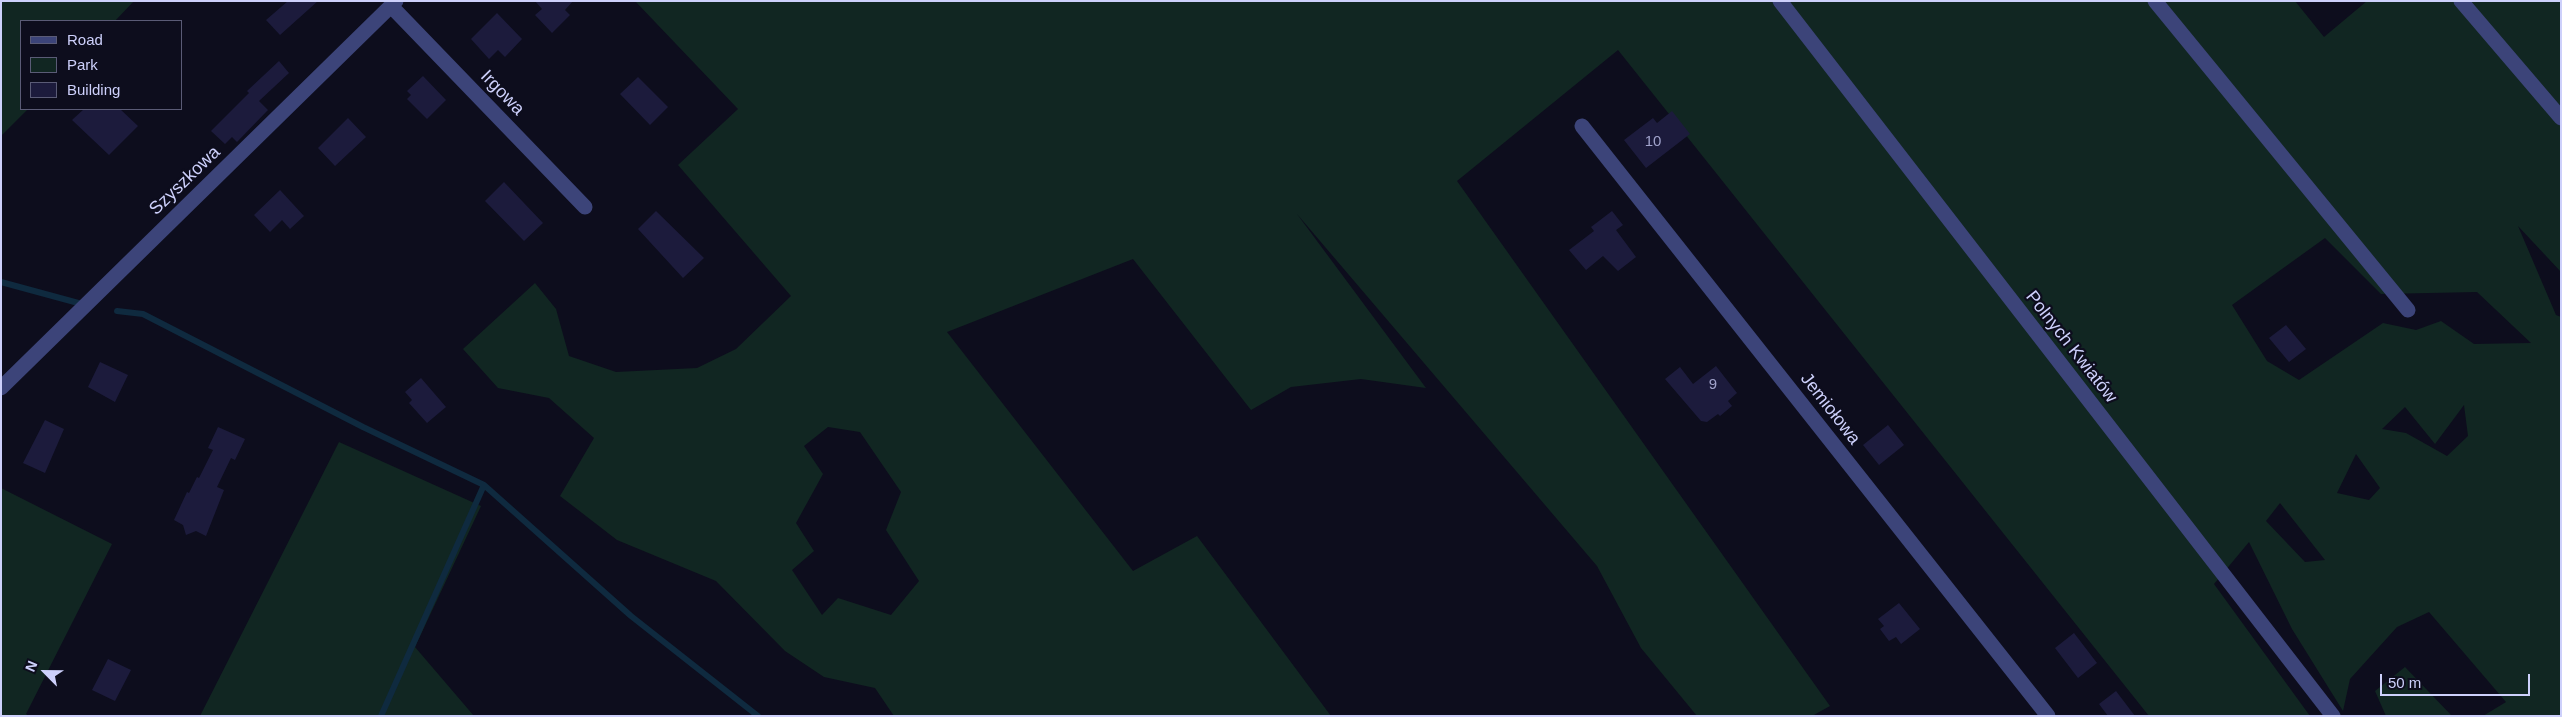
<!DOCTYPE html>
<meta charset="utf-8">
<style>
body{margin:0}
#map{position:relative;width:2562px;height:717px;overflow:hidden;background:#0d0d1d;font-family:Helvetica,sans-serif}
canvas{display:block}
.frame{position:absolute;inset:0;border:2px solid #cdd0fb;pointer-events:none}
.legend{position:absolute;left:20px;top:20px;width:162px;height:90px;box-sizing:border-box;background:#0d0d1d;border:1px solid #5a5b76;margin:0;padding:6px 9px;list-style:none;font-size:15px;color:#cdd0fb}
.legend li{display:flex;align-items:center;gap:10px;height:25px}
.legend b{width:25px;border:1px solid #5a5b76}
.north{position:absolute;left:20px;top:647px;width:50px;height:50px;-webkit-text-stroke:4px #0d0d1d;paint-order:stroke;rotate:293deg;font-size:14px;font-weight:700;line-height:20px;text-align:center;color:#cdd0fb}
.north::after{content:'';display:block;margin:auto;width:18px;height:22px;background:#cdd0fb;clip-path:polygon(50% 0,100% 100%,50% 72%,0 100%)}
.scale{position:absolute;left:2380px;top:674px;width:150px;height:22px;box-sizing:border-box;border:2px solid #cdd0fb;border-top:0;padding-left:6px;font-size:15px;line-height:18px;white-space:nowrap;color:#cdd0fb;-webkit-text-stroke:4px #0d0d1d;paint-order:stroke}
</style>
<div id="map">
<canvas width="2562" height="717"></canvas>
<div class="frame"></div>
<ul class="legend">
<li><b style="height:6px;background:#3c4479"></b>Road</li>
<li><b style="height:14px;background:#112622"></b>Park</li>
<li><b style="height:14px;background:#1c1b3c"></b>Building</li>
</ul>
<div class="north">N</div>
<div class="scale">50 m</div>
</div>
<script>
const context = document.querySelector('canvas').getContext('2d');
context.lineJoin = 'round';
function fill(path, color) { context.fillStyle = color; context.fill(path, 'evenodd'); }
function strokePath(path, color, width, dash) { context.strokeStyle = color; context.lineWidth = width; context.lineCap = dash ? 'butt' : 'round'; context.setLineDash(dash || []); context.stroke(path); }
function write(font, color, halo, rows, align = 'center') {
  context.font = font + ' Helvetica,sans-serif'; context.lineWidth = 4.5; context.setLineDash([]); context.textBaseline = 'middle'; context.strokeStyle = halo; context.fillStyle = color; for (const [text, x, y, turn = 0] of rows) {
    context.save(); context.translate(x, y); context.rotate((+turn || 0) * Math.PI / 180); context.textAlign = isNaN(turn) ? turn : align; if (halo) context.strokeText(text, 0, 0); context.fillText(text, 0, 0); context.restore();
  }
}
const green = new Path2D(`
 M1,1H134L115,21H21V109H28L1,136Z
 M635,1H2295L2324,37L2367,1H2561V272L2518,226L2556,315L2561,317V716H2483L2506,702L2429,612L2397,627L2350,679L2343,711L2292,629L2249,542L2214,584L2310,716H2149L1618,50L1457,181L1830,706L1812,716H1697L1641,648L1597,566L1297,214L1426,388L1361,379L1291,387L1251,410L1133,259L947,332L1133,571L1197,536L1331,716H894L875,688L824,677L785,651L716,581L617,540L560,496L594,438L549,398L498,388L463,349L535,283L556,309L569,356L616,372L697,368L736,349L791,296L678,165L738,109ZM2325,238L2381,294L2477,292L2531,343L2474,344L2441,321L2416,330L2383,323L2299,380L2267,361L2232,305ZM2464,405L2468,436L2447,456L2406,433L2382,429L2405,407L2435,444ZM828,427L860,432L901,492L886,530L919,581L891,615L838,598L822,615L792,570L814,551L796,523L823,474L804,446ZM2356,454L2380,488L2369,500L2337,493ZM2280,503L2325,560L2305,562L2266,521Z
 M339,442L481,506L415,647L474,716H200Z
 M1,488L112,544L26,714L29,716H1Z
 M2405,667L2452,716H2386L2375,691Z`);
const stream = new Path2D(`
 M1,282L82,304
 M117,311L143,314L363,427L484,485L381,716
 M484,485L631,616L758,716`);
const building = new Path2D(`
 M288,1H318L280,35L266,20Z
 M535,1H573L565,10L570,15L552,33L535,15L542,9Z
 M497,13L522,39L505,57L498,50L489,59L471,39Z
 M279,61L289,73L259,101L268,110L237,142L232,137L225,144L211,131L249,93L247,91Z
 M423,76L446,100L427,119L407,99L411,95L407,91Z
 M638,77L668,107L650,125L620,94Z
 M84,109H120L138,126L109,155L72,120Z
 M1672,111L1690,134L1646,168L1624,140L1653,118L1657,123Z
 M348,118L366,137L335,166L318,148Z
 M504,182L543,223L524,241L485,201Z
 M280,190L304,216L290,229L282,220L270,232L254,215Z
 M656,211L704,258L683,278L638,229Z
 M1612,211L1623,225L1616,230L1636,257L1618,271L1603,256L1586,270L1569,250L1594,231L1591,227Z
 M2286,325L2306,349L2289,362L2269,338Z
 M100,362L128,375L115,402L88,387Z
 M1716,366L1737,393L1728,401L1732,406L1720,416L1718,414L1707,422L1701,421L1665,379L1680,367L1693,384Z
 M421,378L446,407L427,423L409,403L412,400L405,392Z
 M45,420L64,429L45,473L23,463Z
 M1888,425L1904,445L1879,465L1863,445Z
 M218,427L245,439L235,460L231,458L217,487L224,490L206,536L196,531L186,535L183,525L174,520L187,492L189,493L197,477L199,478L213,450L208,448Z
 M1899,603L1920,629L1901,644L1896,637L1889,641L1880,629L1884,626L1878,619Z
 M2074,633L2097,663L2078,678L2055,648Z
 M108,659L131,670L115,701L92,690Z
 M2116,691L2135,716H2108L2099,704Z`);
const minor = new Path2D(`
 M1780,1L2333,716
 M2155,1L2408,310
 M2461,1L2561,118
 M391,6L585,207
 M1582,126L2048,716
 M1,388L396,1`);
const numberNames = [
 ["10",1653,142],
 ["9",1713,385]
];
const streetNames = [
 ["Irgowa",502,93,46],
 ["Szyszkowa",185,181,-44],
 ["Polnych Kwiatów",2071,347,52],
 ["Jemiołowa",1830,409,52]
];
fill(green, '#112622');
strokePath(stream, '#0f2a3f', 6);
fill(building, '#1c1b3c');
strokePath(minor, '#3c4479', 15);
write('15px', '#a1a3cb', null, numberNames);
write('18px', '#cdd0fb', '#0d0d1d', streetNames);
</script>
